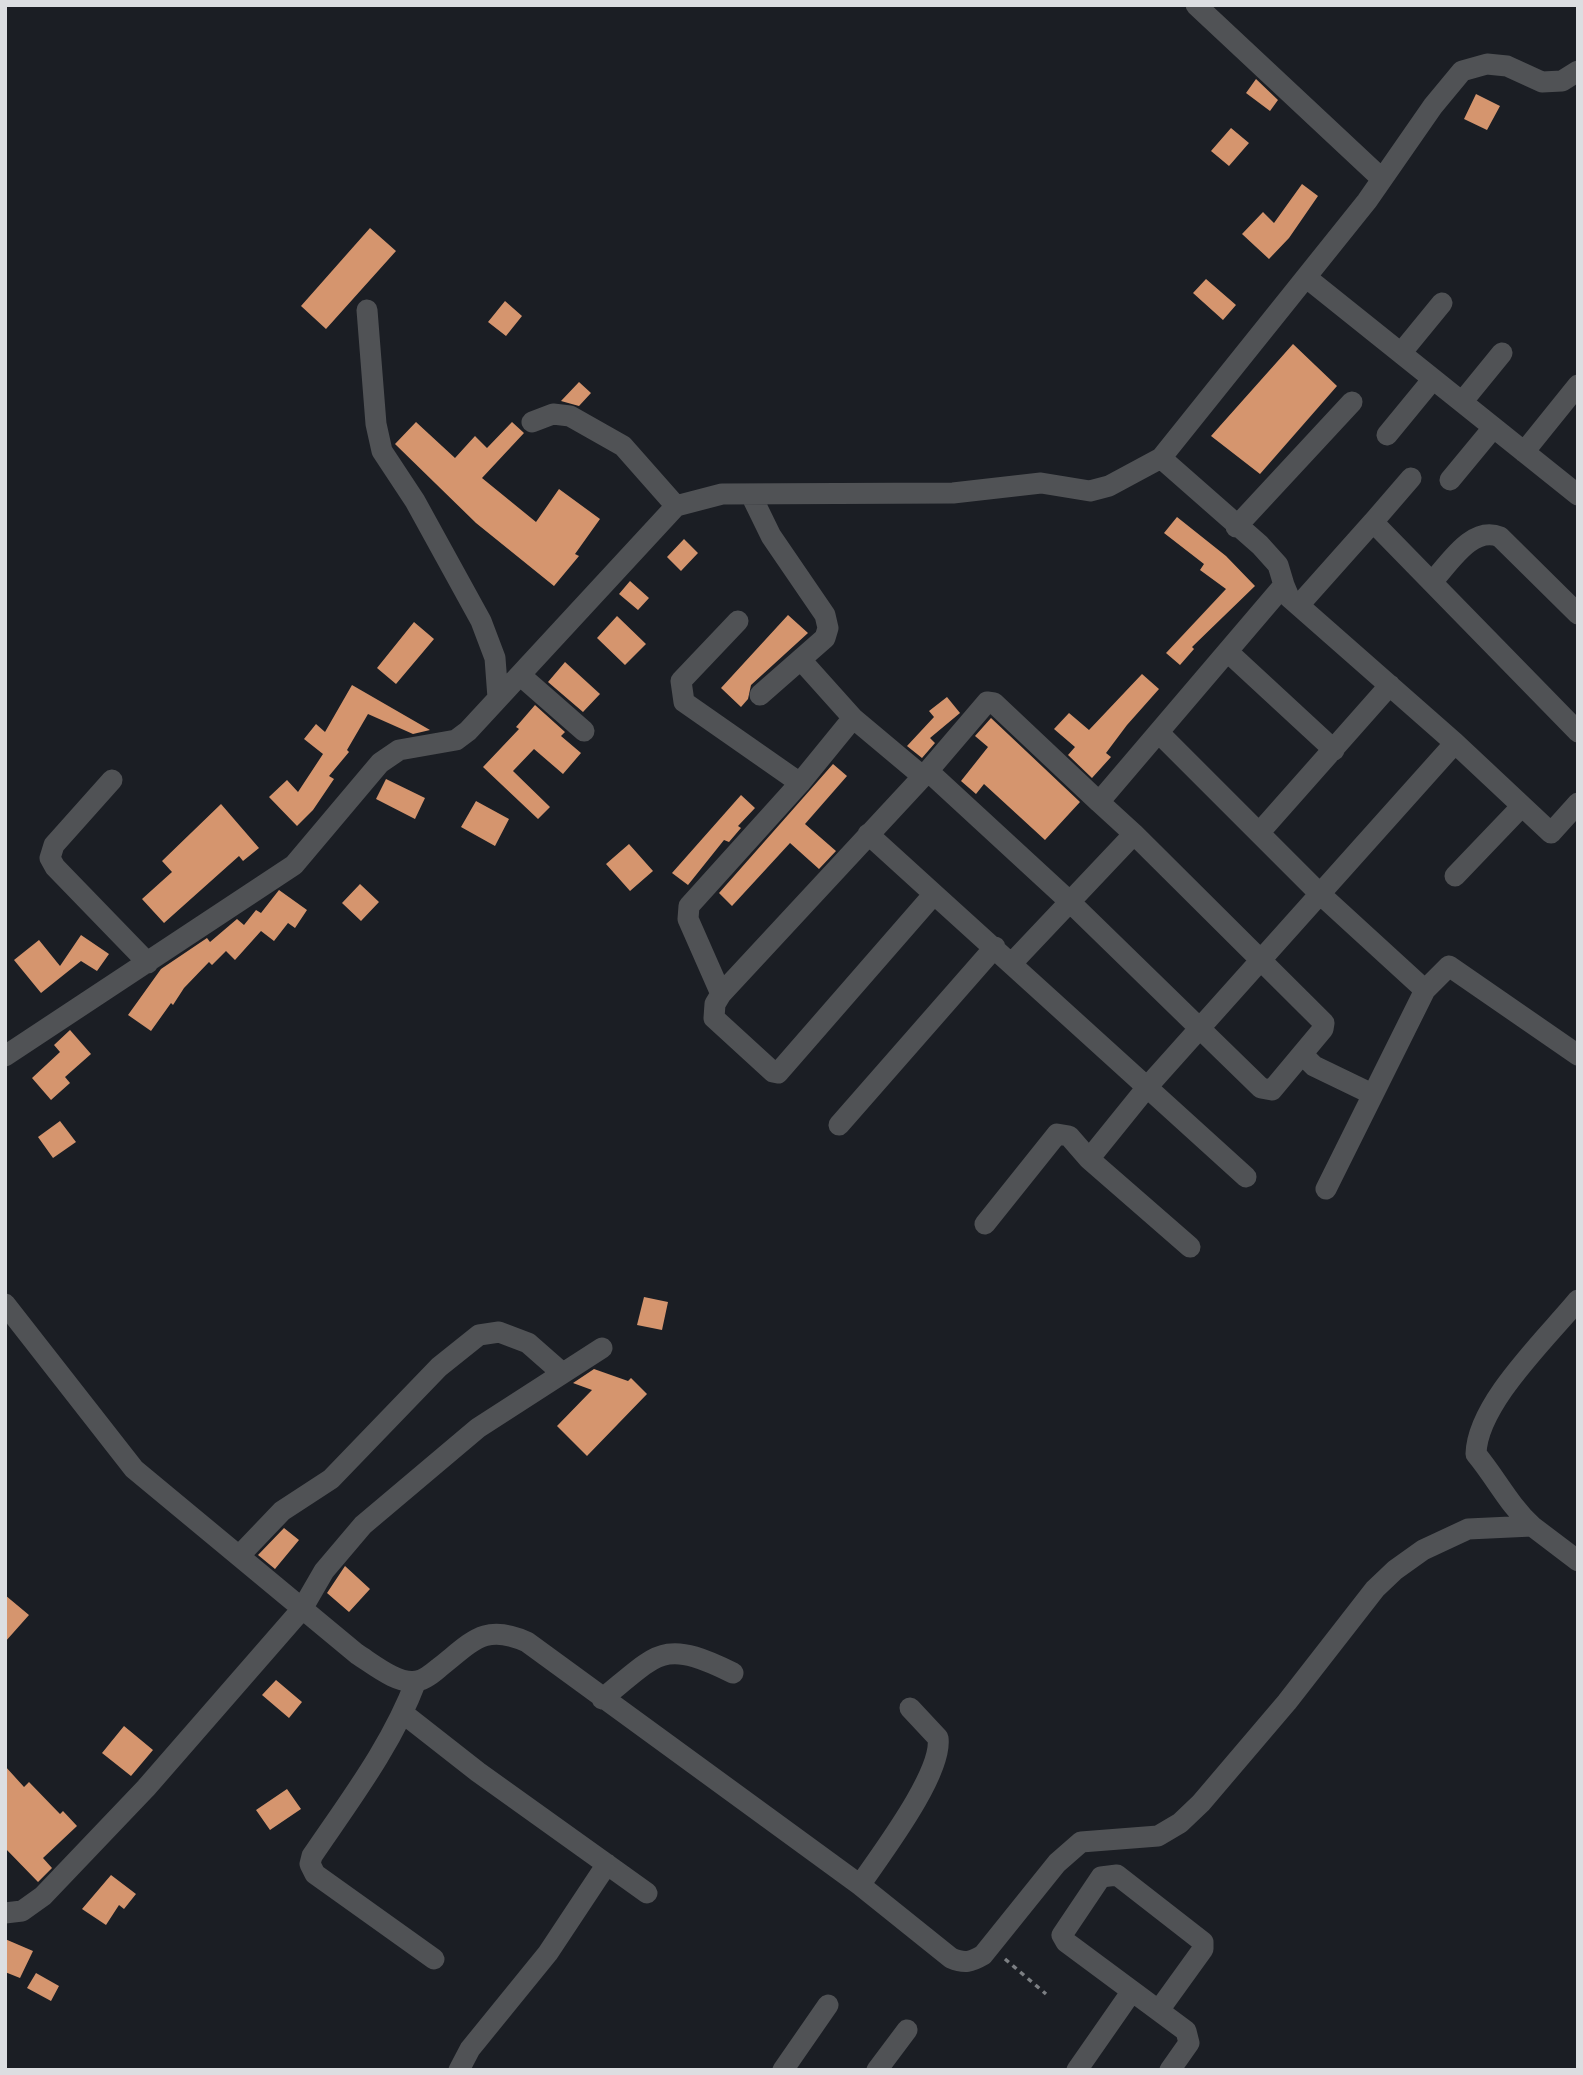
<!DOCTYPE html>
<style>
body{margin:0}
#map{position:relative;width:1583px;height:2075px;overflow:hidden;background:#1b1e24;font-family:"Titillium Web",sans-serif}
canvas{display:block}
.frame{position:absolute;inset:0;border:7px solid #dcdee1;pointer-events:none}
</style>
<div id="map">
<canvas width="1583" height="2075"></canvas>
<div class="frame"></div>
</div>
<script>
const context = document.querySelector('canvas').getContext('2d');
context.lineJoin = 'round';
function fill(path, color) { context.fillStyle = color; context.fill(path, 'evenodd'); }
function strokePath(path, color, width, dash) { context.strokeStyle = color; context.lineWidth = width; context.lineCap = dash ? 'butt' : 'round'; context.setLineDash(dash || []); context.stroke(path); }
const building = new Path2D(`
 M1256,79L1278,100L1270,111L1246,93Z
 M1476,94L1500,106L1487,130L1464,119Z
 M1231,128L1249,143L1229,166L1211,151Z
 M1302,184L1318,196L1289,238L1269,259L1242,234L1263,212L1274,223Z
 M370,228L396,251L326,329L301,306Z
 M1206,279L1236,305L1223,320L1193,293Z
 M505,301L522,316L506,336L488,322Z
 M1293,344L1337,386L1260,474L1211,436Z
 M579,382L591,393L579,406L561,401Z
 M416,422L455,458L475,436L487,448L512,422L524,433L482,478L536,522L559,489L600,519L575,554L579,556L554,586L476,523L395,444Z
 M1177,517L1226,556L1255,586L1192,647L1194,649L1180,665L1166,653L1226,589L1200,570L1204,564L1164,533Z
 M684,539L698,553L681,571L667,557Z
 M630,581L649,598L638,610L619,594Z
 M788,615L808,633L751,685L748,699L741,707L721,688Z
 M617,616L646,644L625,665L597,638Z
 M414,622L434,639L396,684L377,668Z
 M565,662L600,694L583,712L548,682Z
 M1142,674L1159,689L1127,725L1106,753L1111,757L1092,778L1068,755L1075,747L1054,729L1069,713L1089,730Z
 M352,685L430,730L413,734L368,714L347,750L349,752L329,776L334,779L313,810L297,826L269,797L287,780L298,792L323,754L304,739L316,724L325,732Z
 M947,697L960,713L930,738L935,743L922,758L907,746L934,717L929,711Z
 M535,705L565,732L561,736L581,753L563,774L534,749L513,771L550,807L538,819L483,767L519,729L516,727Z
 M991,718L1080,802L1045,840L984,784L976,794L961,781L988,747L975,736Z
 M833,764L847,776L805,824L836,851L819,869L790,843L732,906L719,893Z
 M386,779L425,798L415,819L376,799Z
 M741,795L755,808L738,826L741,828L729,842L724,840L688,885L672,873Z
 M476,801L509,819L495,846L461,827Z
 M221,804L259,848L243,861L239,856L164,923L142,899L172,872L162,861Z
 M629,844L653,871L630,891L606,864Z
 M360,884L379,902L361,921L342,903Z
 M279,890L307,910L295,928L288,923L274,941L261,931L235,960L226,951L212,965L209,962L184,988L173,1005L171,1003L151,1031L128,1015L161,969L207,938L210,942L237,919L244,925L256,910L261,913Z
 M81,935L109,954L97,971L81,961L41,993L14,960L39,940L60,966Z
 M70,1030L91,1054L65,1077L70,1083L51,1100L32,1078L60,1052L54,1045Z
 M60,1121L76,1142L53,1158L38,1137Z
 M644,1297L668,1302L662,1330L637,1325Z
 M594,1369L628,1381L631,1378L647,1394L587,1456L557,1426L592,1390L573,1383Z
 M284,1528L299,1540L275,1569L258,1555Z
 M345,1566L370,1589L349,1612L327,1593Z
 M5,1595L29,1615L5,1642Z
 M276,1680L302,1702L289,1718L262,1695Z
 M124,1726L153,1750L131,1776L102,1753Z
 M5,1766L24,1787L29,1782L60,1814L63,1811L77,1826L43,1858L52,1868L38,1882L5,1848Z
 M287,1789L301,1809L270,1830L256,1810Z
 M111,1875L136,1894L124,1909L119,1905L106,1925L82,1909Z
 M5,1939L33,1951L20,1978L5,1972Z
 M36,1973L59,1986L51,2001L27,1988Z`);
const path = new Path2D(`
 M1005,1959L1046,1994`);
const minor = new Path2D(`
 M1196,5L1382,179
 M1307,278L1578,495
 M367,310L376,424L382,451L415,501L481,621L495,658L498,698
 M1401,353L1442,303
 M1462,402L1502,353
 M532,422L553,414L570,416L623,446L676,506
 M1387,435L1433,379
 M1524,452L1578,385
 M1411,478L1373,522L1578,732
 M1450,480L1493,428
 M751,495L771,536L825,615L828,628L825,638L760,695
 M1236,527L1352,402
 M1432,582C1449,564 1472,525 1500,537L1578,614
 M1284,585L1289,597L1455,743L1551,833L1578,803
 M1299,605L1373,522
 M738,621L681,681L684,702L800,783
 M1228,652L1334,750
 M801,660L853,718L800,783L689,906L688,919L721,994L715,1004L714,1018L773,1072L778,1073L934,894L1246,1177
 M520,675L584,731
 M853,718L921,775
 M1159,733L1319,893L1425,990L1326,1189
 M928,771L1068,900L1261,1088L1272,1090L1323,1029L1324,1023L1134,834
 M112,780L54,845L50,858L55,867L148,963
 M1259,833L1390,685
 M868,834L934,894
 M1455,876L1522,806
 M1012,963L1134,834L1099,802L1284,585L1278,565L1260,545L1161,458
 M1425,990L1449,966L1578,1055
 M721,994L928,771L987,702L994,703L1099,802
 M1302,1054L1314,1066L1372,1094
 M5,1056L294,865L380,763L399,750L456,740L468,731L676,506L722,494L953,493L1041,483L1090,491L1109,486L1161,458L1367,201L1433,106L1462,71L1487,64L1507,66L1542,82L1562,81L1578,71
 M839,1125L995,947
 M1089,1159L1190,1247
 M985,1224L1057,1134L1069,1136L1089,1159L1148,1086L1455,743
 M5,1304L134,1469L357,1654C373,1664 398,1685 417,1681C425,1680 434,1672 440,1667C473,1641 485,1623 527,1642L860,1885L951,1958C965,1964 971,1962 983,1955L1057,1863L1081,1842L1158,1836L1180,1823L1201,1803L1287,1702L1375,1589L1395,1570L1423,1550L1468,1529L1532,1526L1578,1561
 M1532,1526C1509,1505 1496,1478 1476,1454C1477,1404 1546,1339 1578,1300
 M239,1556L282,1511L331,1479L439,1367L479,1335L499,1332L528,1343L561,1372
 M416,1681C392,1745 350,1800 312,1856L310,1864L315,1874L434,1959
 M602,1699C659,1653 662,1638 733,1673
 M404,1714L478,1772L647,1893
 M860,1885C881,1854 943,1773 938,1738L910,1708
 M5,1913L22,1911L43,1896L146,1788L302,1609L324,1571L363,1525L478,1428L602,1348
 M1159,2010L1203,1949V1942L1117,1875L1101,1877L1062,1935L1066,1942L1186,2031L1189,2043L1170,2070
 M459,2070L470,2049L548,1953L607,1864
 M783,2070L828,2005
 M877,2070L907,2030
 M1077,2070L1132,1991`);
fill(building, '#d5956e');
strokePath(path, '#7c7f83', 3.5, [5, 5]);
strokePath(minor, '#505255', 21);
</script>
